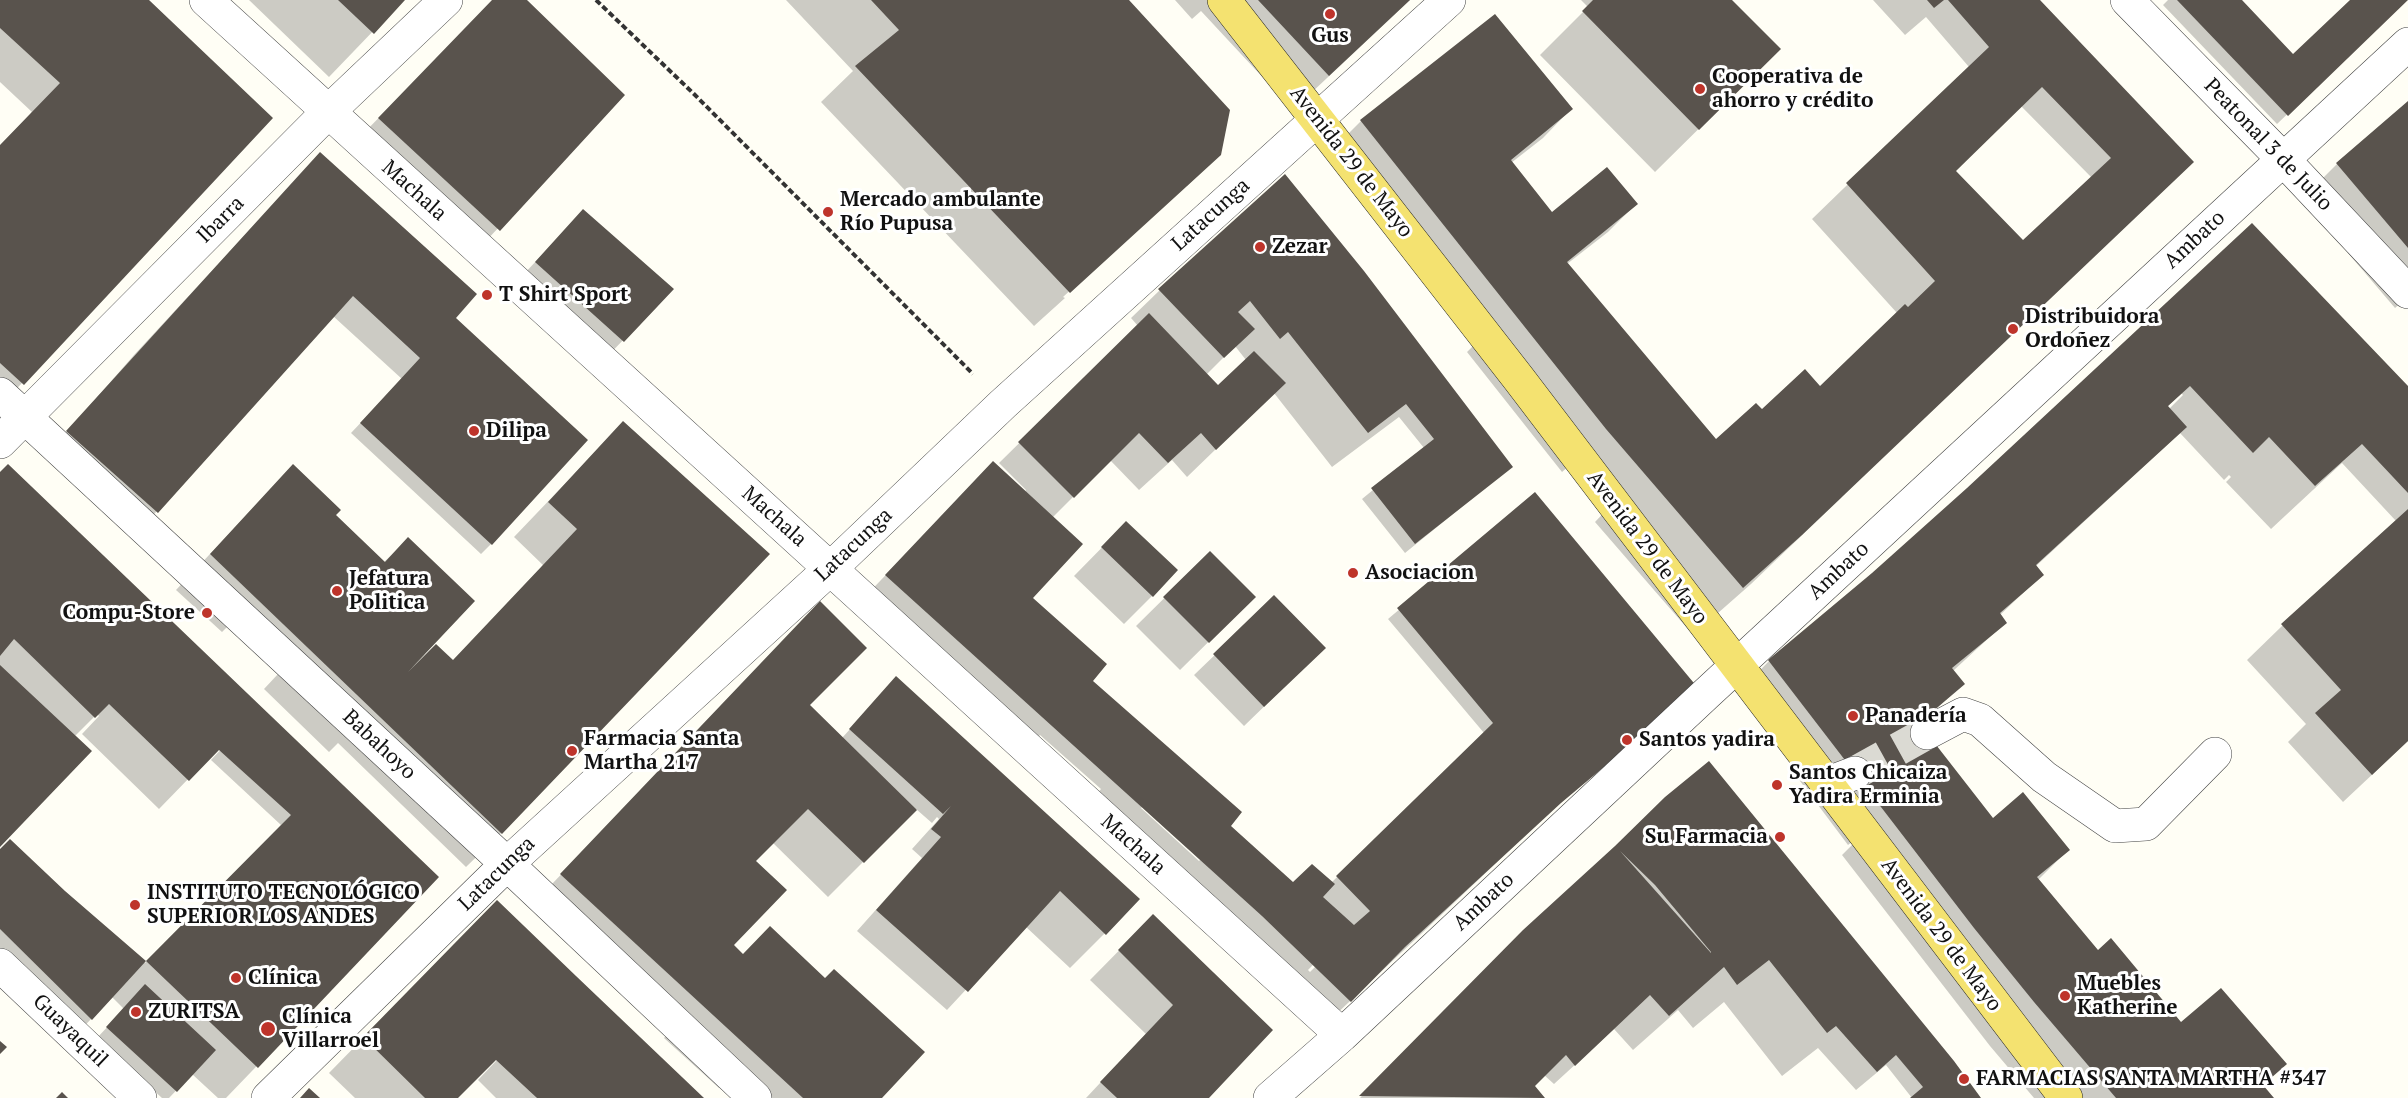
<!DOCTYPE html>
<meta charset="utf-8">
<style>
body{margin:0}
canvas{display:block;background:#fffef5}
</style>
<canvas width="2408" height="1098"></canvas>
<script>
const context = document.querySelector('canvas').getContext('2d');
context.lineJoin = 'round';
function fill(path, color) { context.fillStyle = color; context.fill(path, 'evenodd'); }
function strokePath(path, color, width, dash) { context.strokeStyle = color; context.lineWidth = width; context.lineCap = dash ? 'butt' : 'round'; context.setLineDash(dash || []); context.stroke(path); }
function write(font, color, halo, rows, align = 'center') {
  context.font = font + ' "PT Serif",serif'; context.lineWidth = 6; context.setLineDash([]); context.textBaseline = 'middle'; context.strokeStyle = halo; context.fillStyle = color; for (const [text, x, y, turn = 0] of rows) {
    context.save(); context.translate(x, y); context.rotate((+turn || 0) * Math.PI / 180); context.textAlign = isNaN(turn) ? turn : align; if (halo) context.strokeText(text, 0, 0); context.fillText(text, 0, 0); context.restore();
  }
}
const shadow = new Path2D(`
 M0,0H147L22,383L0,406V146L32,112L0,82Z
 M249,0H403L329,77Z
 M494,0H525L623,95L470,258L359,138Z
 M786,0H1127L1220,154L1187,186V183L1063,297L1065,298L1034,326L821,102L853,71Z
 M1175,0H1410L1293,110L1201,11L1192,19Z
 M1581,0H1730L1735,93L1655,172L1540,55L1588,7Z
 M1873,0H2038L2152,119L1841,498L1751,584L1693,635L1595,522L1615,501L1578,458L1562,472L1467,352L1482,337L1341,141L1361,121L1571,109L1543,138L1511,163L1545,217L1636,204L1608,232L1567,264L1717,441L1761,411L1821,387L1897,313L1812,219L1969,67L1926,17L1905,35ZM2021,106L2092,178L2023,242L1954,172Z
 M2168,0H2240L2293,56L2352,0H2407L2277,124L2163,5Z
 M2408,103V297L2395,308L2348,253L2363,238L2317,184L2337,164Z
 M320,154L447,326L491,544L481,554L351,433L402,379L333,316L147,522L58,442L134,355Z
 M583,211L672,289L603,361L508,291Z
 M2252,225L2408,389V741L2343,802L2288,742L2306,724L2247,660L2282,626L2396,521L2342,463L2271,529L2226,482L2231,477L2229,475L2224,480L2180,433L2035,567L2042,575L2000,615L2005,623L1953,671L1963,684L1918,726L1992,820L2068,850L2038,880L2098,952L2181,1024L2285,1064L2262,1086L2272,1098H2034L1990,1046L1842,855L1855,842L1853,841L1848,845L1794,773L1801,767L1741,690L1769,661L1873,575L2158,314ZM2181,393L2183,395L2169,409L2167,407Z
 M1190,261L1511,467L1405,553L1362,499L1424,448L1399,417L1332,467L1274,393L1187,477L1172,460L1139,490L1110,460L1052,518L1031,597L1081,691L1217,839L1279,895L1331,883L1484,733L1388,619L1535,495L1549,813L1330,1020L1084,809L1101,789L1040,735L1030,745L858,604L993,463L1025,492L1026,490L999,463L1138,326L1131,318ZM1235,346L1246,360L1218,387L1206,375ZM1143,806L1201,859L1199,861L1141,808ZM1340,937L1342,940L1310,972L1308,970Z
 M623,423L501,833L466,867L338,743L329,752L264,689L278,674L228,626L222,632L176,590L293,466L322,528L383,563L408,539L398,681L452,662L544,566L514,537Z
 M0,474L329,772L326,994L226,1098H218L192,1074L169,1098H162L97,1038L124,1009L112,997L72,1039L0,969V851L64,892L145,963L281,825L211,760L228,742L226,740L159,809L82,734L99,716L97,714L74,737L0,845Z
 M1126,523L1152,596L1124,624L1074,576Z
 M1210,553L1254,597L1180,670L1136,626Z
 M1274,598L1304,668L1244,726L1194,675Z
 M745,681L808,705L842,738L887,688L1105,933L1070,968L1025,926L947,1010L857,931L922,858L912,849L939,819L937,817L932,823L916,809L828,897L772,842L754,861L732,945L880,1098H762L734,1073L719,1088L664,1038L678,1023L533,904Z
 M1616,848L1980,1098H1912L1886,1065L1856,1090L1818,1048L1782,1076L1724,1002L1693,1028L1678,1010L1633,1050L1614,1029L1554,1084L1544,1075L1533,1086L1543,1098H1360L1417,1039Z
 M1153,916L1207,1098H1086L1146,1034L1090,980Z
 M462,937L702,1098H496L478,1080L537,1018L455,1098H355L329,1073Z`);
const building = new Path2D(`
 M0,0H149L273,118L24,385L0,363V145L60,83L0,28Z
 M338,0H405L374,34Z
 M492,0H527L625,95L500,231L378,118Z
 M871,0H1129L1230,110L1221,155L1070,293L855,66L899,30Z
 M1258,0H1410L1329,76Z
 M1593,0H1732L1781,49L1699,130L1582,11Z
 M1927,0H1944L1934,8Z
 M1948,0H2040L2194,162L1802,535L1743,588L1606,429L1360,120L1495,14L1573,109L1511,160L1552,212L1607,167L1638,204L1567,262L1716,439L1756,403L1762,409L1805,369L1820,386L1905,304L1908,307L1935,281L1846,183L1989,47ZM2042,87L2111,158L2023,240L1956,171Z
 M2177,0H2242L2293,54L2350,0H2408L2288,116Z
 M2408,101V248L2336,163Z
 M320,152L477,294L456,318L588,440L492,545L360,423L420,358L353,296L158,513L66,431Z
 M1285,174L1364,271L1513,467L1415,544L1371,488L1434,439L1406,404L1368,433L1288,332L1280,339L1250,301L1238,312L1255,329L1224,358L1158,289Z
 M583,209L674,289L624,342L535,262Z
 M2252,223L2408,386V493L2362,444L2315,486L2269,437L2253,453L2190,386L2168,406L2187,427L2036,565L2044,575L2000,613L2007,623L1952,668L1965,684L1919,723L1993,818L2023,792L2070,850L2037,877L2098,950L2111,938L2181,1022L2221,988L2287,1064L2263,1085L2274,1098H2116L2034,1002L1974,928L1768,660L1872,573L1967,488Z
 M1149,313L1218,385L1254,351L1286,383L1216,450L1201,433L1168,463L1139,433L1074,498L1018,442Z
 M623,421L770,554L502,834L210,554L293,464L341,510L336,515L385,562L408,537L475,601L408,672L436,644L453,660L577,529L548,502Z
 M993,461L1083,544L1033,598L1107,664L1093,681L1242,812L1231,826L1293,882L1312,864L1335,884L1323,897L1354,925L1370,911L1336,876L1493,723L1397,608L1535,492L1698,688L1561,803L1405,947L1351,1002L1262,916L885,575Z
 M8,464L439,877L258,1068L146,961L291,815L219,750L189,781L109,704L95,718L14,639L0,656V472Z
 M2408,509V741L2372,775L2315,713L2341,690L2281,624Z
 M1126,521L1178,570L1153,597L1101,547Z
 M1210,551L1256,597L1209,643L1163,597Z
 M1274,595L1326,648L1264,707L1213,654Z
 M820,601L867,648L810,705L917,810L864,863L808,809L756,861L787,890L734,945L743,954L770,926L825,978L834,969L925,1052L882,1098H803L560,874Z
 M0,665L92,751L0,847Z
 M896,676L1140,899L1106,935L1060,891L968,992L876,910L941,837L931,829L951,806L943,814L849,729Z
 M1709,761L1954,1061L1981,1098H1910L1923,1087L1896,1055L1877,1072L1836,1026L1827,1033L1769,960L1737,985L1724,967L1669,1016L1650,995L1575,1066L1566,1055L1535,1086L1545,1098L1359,1096L1523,930L1615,846L1665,797ZM1620,851L1655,885L1711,952V953Z
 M10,839L65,891L146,961L92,1020L0,929V849Z
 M497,900L576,976L704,1098H537L496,1060L458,1098H425L363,1037Z
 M1153,914L1273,1030L1209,1098H1117L1100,1082L1173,1005L1118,950Z
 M145,984L216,1050L177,1092L106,1027Z
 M0,1041L7,1047L0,1054Z
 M309,1088L320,1098H300Z
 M62,1092L68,1098H56Z`);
const minorTunnel = new Path2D(`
 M1855,773L1927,733`);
const path = new Path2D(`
 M596,0L694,94L973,374`);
const minor = new Path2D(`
 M206,0L1342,1035
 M2127,0L2280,156L2408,292
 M0,394L507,864L755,1098
 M0,442L327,113L446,0
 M1927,733L1963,714L1980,720L2044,777L2115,826L2146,824L2215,754
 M1826,784L1855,773
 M0,965L140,1098
 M268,1098L507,864L831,568L1003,404L1449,0
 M1270,1098L1342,1035L1705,695L2408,44`);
const major = new Path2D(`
 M1224,0L1519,379L2066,1098`);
const markers = [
 [1330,14,6,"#be342b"],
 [1700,89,6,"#be342b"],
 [828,212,6,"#be342b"],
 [1260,247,6,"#be342b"],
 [487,295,6,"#be342b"],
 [2013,329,6,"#be342b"],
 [474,431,6,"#be342b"],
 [1353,573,6,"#be342b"],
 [337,591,6,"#be342b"],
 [207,613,6,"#be342b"],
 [1853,716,6,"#be342b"],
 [1627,740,6,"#be342b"],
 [572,751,6,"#be342b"],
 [1777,785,6,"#be342b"],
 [1780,837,6,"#be342b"],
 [135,905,6,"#be342b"],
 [236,978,6,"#be342b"],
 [2065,996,6,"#be342b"],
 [136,1012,6,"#be342b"],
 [268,1029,8,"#be342b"],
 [1964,1079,6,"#be342b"]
];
const poiNames = [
 ["Gus",1330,36,"center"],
 ["Cooperativa de",1712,77],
 ["ahorro y crédito",1712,101],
 ["Mercado ambulante",840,200],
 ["Río Pupusa",840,224],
 ["Zezar",1272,247],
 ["T Shirt Sport",499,295],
 ["Distribuidora",2025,317],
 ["Ordoñez",2025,341],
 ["Dilipa",486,431],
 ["Asociacion",1365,573],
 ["Jefatura",349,579],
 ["Politica",349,603],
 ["Compu-Store",195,613,"right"],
 ["Panadería",1865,716],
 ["Farmacia Santa",584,739],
 ["Martha 217",584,763],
 ["Santos yadira",1639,740],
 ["Santos Chicaiza",1789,773],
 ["Yadira Erminia",1789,797],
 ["Su Farmacia",1768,837,"right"],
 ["INSTITUTO TECNOLÓGICO",147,893],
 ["SUPERIOR LOS ANDES",147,917],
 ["Clínica",248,978],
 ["Muebles",2077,984],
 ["Katherine",2077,1008],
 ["ZURITSA",148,1012],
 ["Clínica",282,1017],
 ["Villarroel",282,1041],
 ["FARMACIAS SANTA MARTHA #347",1976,1079]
];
const streetNames = [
 ["Peatonal 3 de Julio",2268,145,46],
 ["Avenida 29 de Mayo",1351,162,52],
 ["Machala",414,191,42],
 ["Latacunga",1211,215,-42],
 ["Ibarra",221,220,-45],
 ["Ambato",2195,240,-43],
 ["Machala",774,517,42],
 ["Latacunga",854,545,-43],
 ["Avenida 29 de Mayo",1647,548,53],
 ["Ambato",1839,571,-43],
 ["Babahoyo",379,745,43],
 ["Machala",1133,845,42],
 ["Latacunga",497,874,-44],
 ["Ambato",1484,902,-43],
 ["Avenida 29 de Mayo",1941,935,53],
 ["Guayaquil",70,1031,44]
];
fill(shadow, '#0003');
fill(building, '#59534d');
strokePath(minorTunnel, '#dbdad3', 33, [33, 16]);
strokePath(minor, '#444', 34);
strokePath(major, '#222', 34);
strokePath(path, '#333', 4, [6, 3]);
strokePath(minor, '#fff', 33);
strokePath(major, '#f4e270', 33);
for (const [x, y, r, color] of markers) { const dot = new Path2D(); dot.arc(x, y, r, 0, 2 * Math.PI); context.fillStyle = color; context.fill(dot); strokePath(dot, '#fff', 2); }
write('bold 21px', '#111', '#fff', poiNames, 'left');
write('21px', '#111', '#fff', streetNames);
</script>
